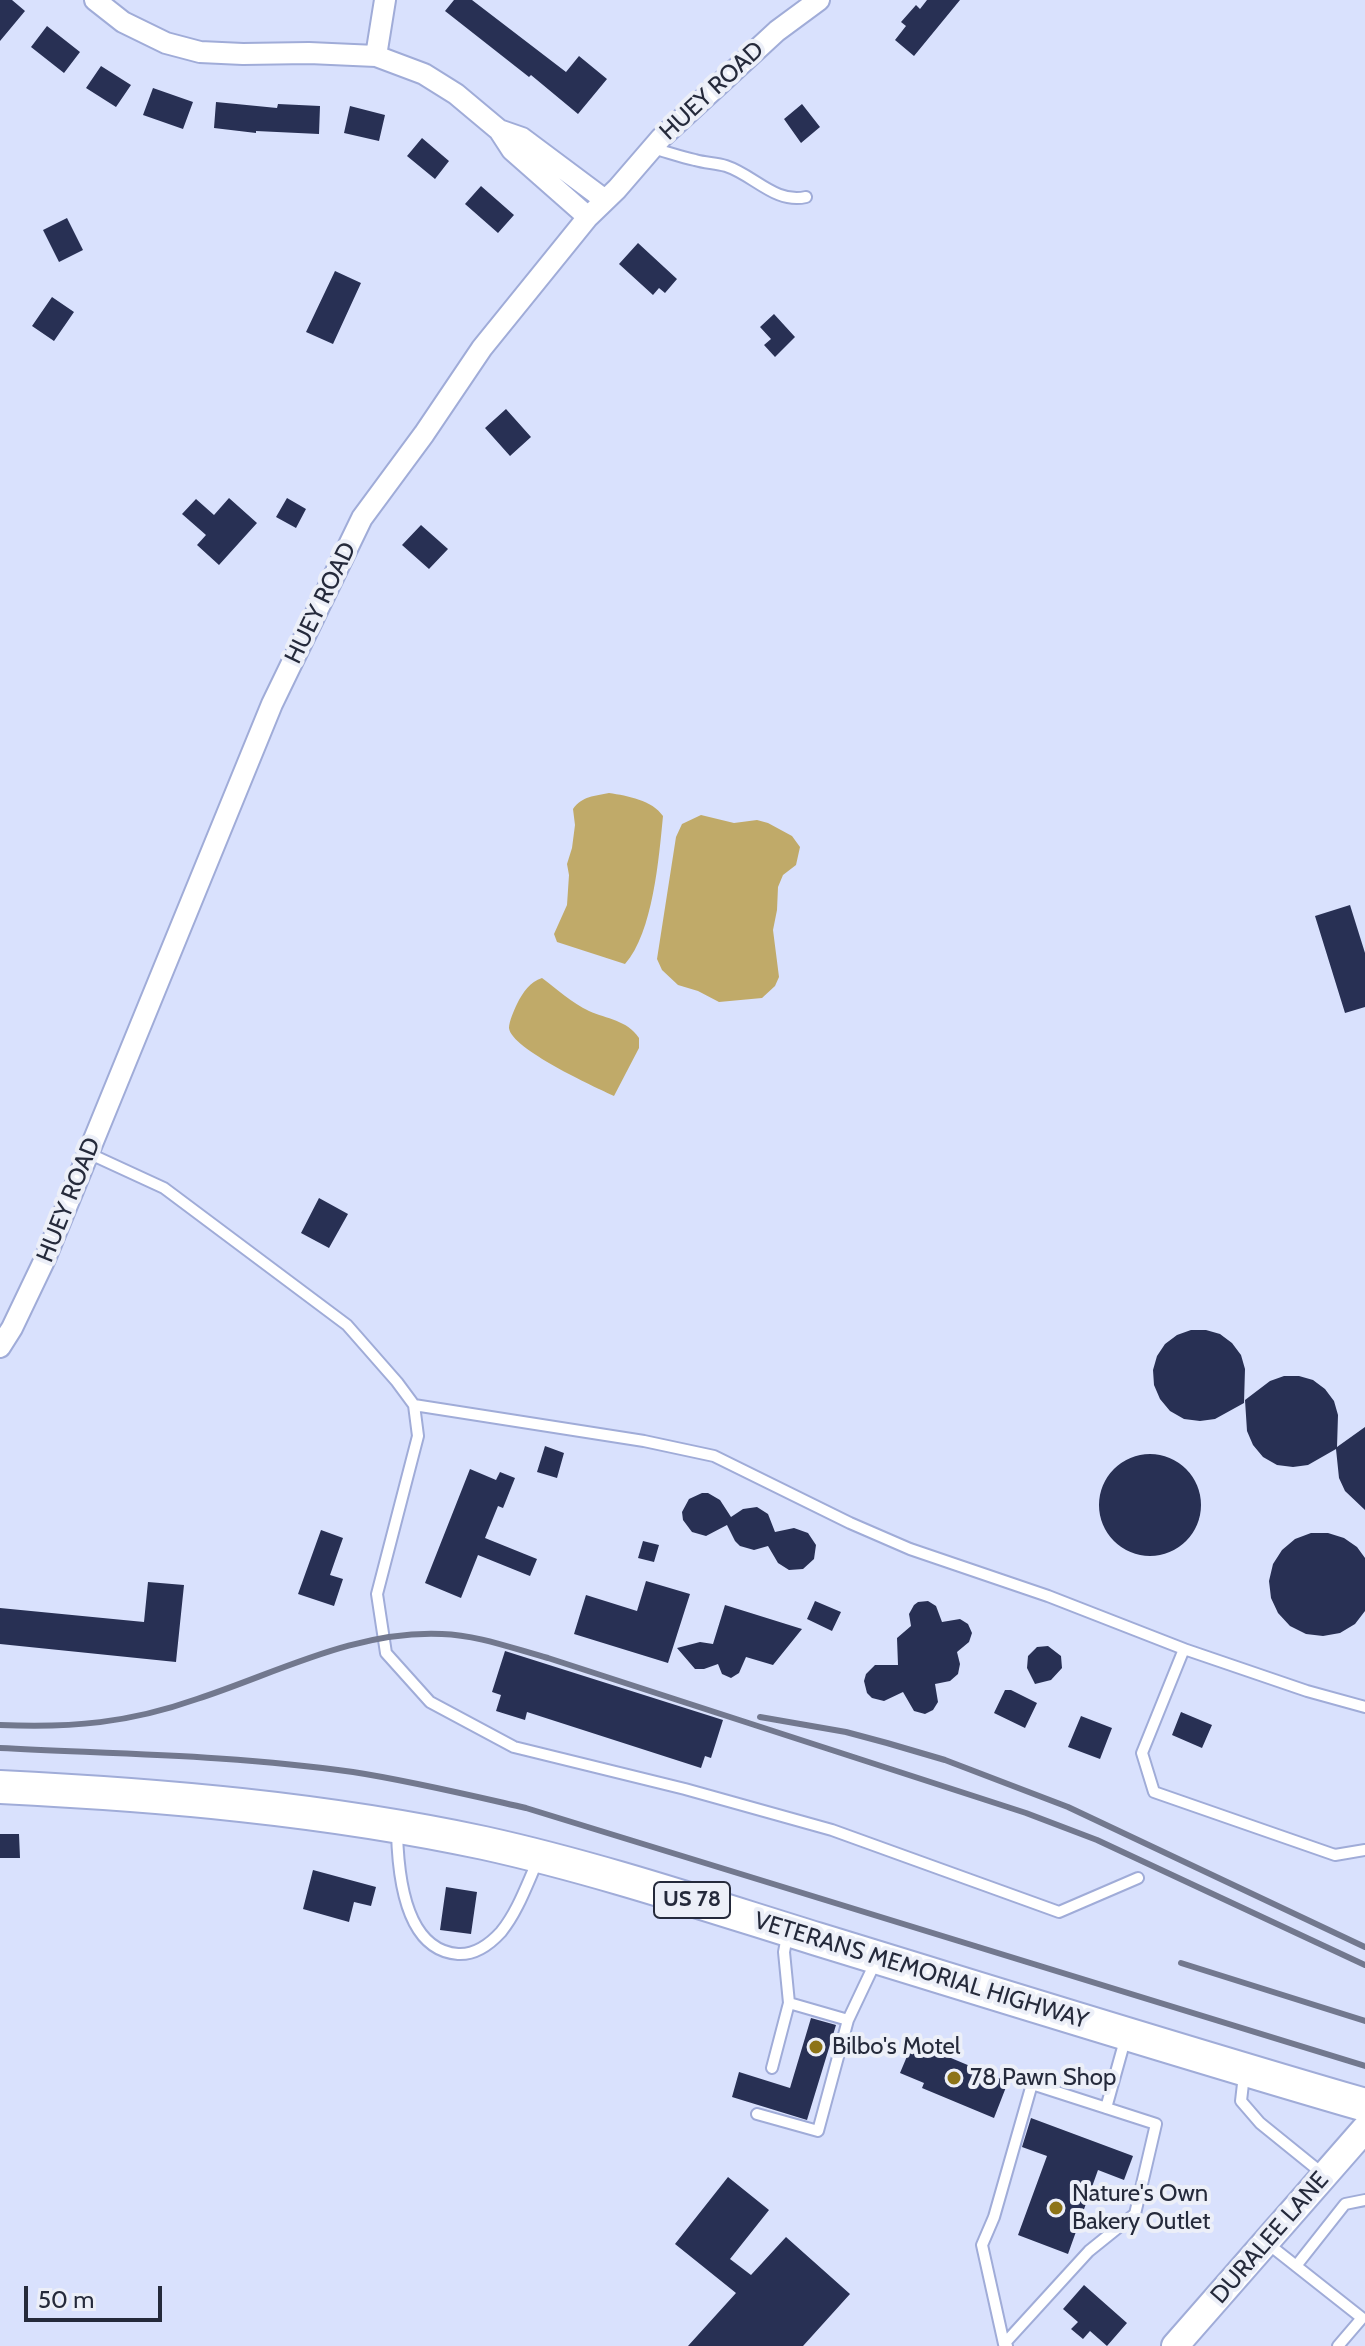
<!DOCTYPE html>
<style>
body{margin:0}
#map{position:relative;width:1365px;height:2346px;overflow:hidden;background:#d9e1fd;font-family:Cabin,sans-serif}
canvas{display:block}
.scale{position:absolute;left:24px;top:2286px;width:138px;height:36px;box-sizing:border-box;border:4px solid #252a3b;border-top:0;padding-left:10px;font-size:24px;line-height:28px;white-space:nowrap;color:#252a3b;-webkit-text-stroke:6px #eceff8;paint-order:stroke}
</style>
<div id="map">
<canvas width="1365" height="2346"></canvas>
<div class="scale">50 m</div>
</div>
<script>
const context = document.querySelector('canvas').getContext('2d');
context.lineJoin = 'round';
function fill(path, color) { context.fillStyle = color; context.fill(path, 'evenodd'); }
function strokePath(path, color, width, dash) { context.strokeStyle = color; context.lineWidth = width; context.lineCap = dash ? 'butt' : 'round'; context.setLineDash(dash || []); context.stroke(path); }
function write(font, color, halo, rows, align = 'center') {
  context.font = font + ' Cabin,sans-serif'; context.lineWidth = 8; context.setLineDash([]); context.textBaseline = 'middle'; context.strokeStyle = halo; context.fillStyle = color; for (const [text, x, y, turn = 0] of rows) {
    context.save(); context.translate(x, y); context.rotate((+turn || 0) * Math.PI / 180); context.textAlign = isNaN(turn) ? turn : align; if (halo) context.strokeText(text, 0, 0); context.fillText(text, 0, 0); context.restore();
  }
}
const water = new Path2D(`
 M609,793C628,796 652,800 663,816C659,857 653,933 625,964L557,942L554,934L567,905L569,875L567,864L572,848L575,825L573,809C582,796 595,796 609,793Z
 M701,815L734,823L757,820L768,823L792,836L800,847L796,865L783,875L778,887L777,910L773,930L779,977L775,986L762,998L719,1002L698,991L678,985L662,970L657,959L676,837L682,824Z
 M542,978C557,989 572,1003 589,1011C607,1019 627,1020 639,1038V1048L614,1096C595,1087 511,1049 509,1028C509,1022 514,1010 517,1004C523,992 530,982 542,978Z`);
const building = new Path2D(`
 M0,0H12L25,11L0,41Z
 M454,0H472L566,72L579,56L607,79L578,114L531,75L529,77L445,11Z
 M927,0H960L914,56L895,40L906,26L901,22L916,5L920,9Z
 M47,26L80,52L64,73L31,47Z
 M101,66L131,85L116,107L86,88Z
 M153,88L193,102L183,129L143,115Z
 M216,102L277,108L278,104L320,106L319,134L256,131V133L214,128Z
 M802,104L820,127L801,143L784,119Z
 M350,106L385,115L379,141L344,133Z
 M422,138L449,161L435,179L407,156Z
 M481,186L514,215L498,233L465,204Z
 M67,218L83,250L59,262L43,230Z
 M638,243L677,279L665,293L659,288L653,295L619,264Z
 M335,271L361,283L333,344L306,332Z
 M52,297L74,312L54,341L32,326Z
 M774,314L795,337L775,357L764,345L771,339L760,327Z
 M506,409L531,437L510,456L485,428Z
 M229,498L257,523L219,565L197,545L206,535L182,514L196,499L214,515Z
 M287,498L306,509L296,528L276,517Z
 M421,525L448,549L429,569L402,545Z
 M1350,905L1365,953V1007L1345,1013L1315,916Z
 M319,1198L348,1214L329,1248L301,1233Z
 M1191,1330H1206L1220,1334L1232,1343L1241,1355L1245,1369L1244,1403L1215,1419L1200,1421L1184,1419L1170,1411L1160,1399L1154,1385L1153,1370L1157,1356L1165,1344L1177,1335Z
 M1284,1376H1299L1313,1380L1325,1389L1334,1401L1338,1415L1337,1447L1365,1427V1510L1345,1491L1339,1478L1336,1449L1308,1465L1293,1467L1277,1465L1263,1457L1253,1445L1247,1431L1245,1400L1270,1381Z
 M545,1446L564,1453L557,1478L537,1472Z
 M1099 1505a51 51 0 1 1 102 0a51 51 0 1 1-102 0Z
 M470,1469L496,1480L500,1472L515,1478L503,1508L498,1506L485,1538L537,1559L530,1576L478,1555L461,1598L425,1583Z
 M702,1493H708L720,1500L731,1517L743,1509L757,1507L768,1514L775,1532L794,1528L808,1533L816,1545L814,1559L803,1569L789,1570L778,1563L768,1546L754,1550L740,1546L735,1541L727,1525L706,1536L692,1532L683,1520L682,1512L689,1499Z
 M321,1530L343,1538L330,1575L343,1579L334,1606L298,1594Z
 M1311,1533H1328L1344,1538L1357,1547L1365,1558V1611L1355,1624L1340,1633L1323,1636L1306,1634L1290,1626L1278,1613L1271,1598L1269,1581L1273,1564L1282,1550L1295,1539Z
 M643,1541L659,1545L654,1562L638,1558Z
 M646,1581L690,1594L668,1663L574,1634L586,1595L637,1611Z
 M148,1582L184,1585L176,1662L0,1644V1608L144,1622Z
 M815,1601L841,1612L832,1631L807,1619Z
 M928,1601L936,1606L942,1622L960,1619L968,1624L972,1633L969,1642L957,1652L960,1664L958,1674L950,1681L935,1684L938,1702L933,1710L925,1714L914,1711L903,1692L884,1701L872,1698L867,1693L864,1681L866,1674L875,1665H898L897,1638L911,1626L909,1614L914,1605L918,1602Z
 M725,1605L802,1629L773,1665L746,1657L739,1673L731,1678L722,1674L718,1664L704,1669H695L677,1648L700,1642L713,1644Z
 M1048,1646L1061,1656L1062,1668L1051,1680L1035,1684L1027,1668L1028,1656L1037,1647Z
 M505,1651L723,1720L711,1758L705,1756L701,1768L527,1712L525,1720L496,1711L501,1695L492,1692Z
 M1005,1690H1011L1037,1703L1025,1728L994,1713Z
 M1181,1712L1212,1725L1202,1748L1172,1735Z
 M1081,1716L1112,1728L1100,1759L1068,1747Z
 M0,1834H19L20,1858H0Z
 M313,1870L376,1887L371,1906L354,1902L349,1922L303,1909Z
 M446,1887L477,1892L471,1934L440,1930Z
 M811,2018L836,2025L807,2120L732,2097L739,2072L790,2088Z
 M913,2042L1008,2082L994,2118L922,2088L924,2083L900,2073Z
 M1031,2118L1133,2156L1124,2180L1098,2170L1068,2254L1018,2235L1047,2156L1022,2147Z
 M728,2177L769,2210L730,2259L751,2275L786,2237L850,2294L803,2346H688L736,2293L675,2244Z
 M1084,2285L1127,2323L1107,2346L1090,2331L1083,2339L1071,2329L1078,2322L1063,2309Z`);
const service = new Path2D(`
 M652,148C667,152 681,157 695,160C705,163 716,163 726,166C754,175 775,204 806,197
 M88,1153L164,1188L347,1325L397,1382L414,1405L418,1436L377,1594L386,1653L430,1702L514,1747L685,1789L832,1830L1059,1912L1138,1878
 M414,1405L644,1441L714,1456L850,1523L910,1549L1048,1596L1184,1649L1307,1691L1365,1707
 M1184,1649L1142,1753L1154,1792L1335,1855L1365,1850
 M397,1832C398,1873 404,1950 458,1954C475,1955 490,1944 501,1932C518,1911 527,1884 538,1860
 M789,2003L848,2020
 M772,2068L789,2003L784,1952L787,1936
 M1244,2075L1241,2101L1260,2123L1323,2174
 M1106,2108L1125,2040
 M757,2114L818,2131L848,2020L875,1963
 M1267,2243L1362,2318L1338,2346
 M1296,2266L1345,2204L1365,2200
 M1004,2344L1089,2251L1135,2214L1156,2124L1032,2084L994,2217L982,2245L1004,2344L1007,2346`);
const minor = new Path2D(`
 M95,0L123,22L166,43L200,52L243,54L309,53L376,56L424,74L456,94L499,130L512,150L588,217
 M376,56L385,0
 M499,130L522,138L605,200
 M0,1347L12,1328L45,1259L272,704L362,518L424,434L482,348L588,217L617,189L661,138L777,31L819,0`);
const tertiary = new Path2D(`
 M1175,2346L1365,2129`);
const primary = new Path2D(`
 M0,1787C163,1795 324,1809 484,1843C597,1868 707,1905 817,1939C1000,1995 1182,2052 1365,2105`);
const rail = new Path2D(`
 M760,1717L846,1732L887,1743L945,1760L1068,1807L1365,1947
 M0,1725C72,1728 129,1723 197,1699C277,1673 355,1630 442,1634C478,1635 514,1649 548,1658L1026,1813L1097,1840L1365,1965
 M0,1748C117,1754 236,1755 353,1772C411,1781 469,1795 526,1808L1365,2066
 M1181,1963L1365,2021`);
const markers = [
 [816,2047,8,"#8d7418"],
 [954,2078,8,"#8d7418"],
 [1056,2208,8,"#8d7418"]
];
const shields = [
 [692,1900,76]
];
const shieldNames = [
 ["US 78",692,1900]
];
const streetNames = [
 ["HUEY ROAD",712,91,-43],
 ["HUEY ROAD",321,603,-64],
 ["HUEY ROAD",69,1200,-68],
 ["VETERANS MEMORIAL HIGHWAY",921,1971,17],
 ["DURALEE LANE",1270,2238,-49]
];
const poiNames = [
 ["Bilbo's Motel",832,2047],
 ["78 Pawn Shop",970,2078],
 ["Nature's Own",1072,2194],
 ["Bakery Outlet",1072,2222]
];
fill(water, '#c0aa69');
fill(building, '#283054');
strokePath(service, '#a0acd8', 14);
strokePath(minor, '#a0acd8', 24);
strokePath(tertiary, '#a0acd8', 30);
strokePath(primary, '#a0acd8', 36);
strokePath(service, '#fff', 10);
strokePath(minor, '#fff', 20);
strokePath(tertiary, '#fff', 26);
strokePath(primary, '#fff', 32);
strokePath(rail, '#72788e', 6);
for (const [x, y, r, color] of markers) { const dot = new Path2D(); dot.arc(x, y, r, 0, 2 * Math.PI); context.fillStyle = color; context.fill(dot); strokePath(dot, '#eceff8', 3); }
for (const [x, y, w] of shields) { const box = new Path2D(); box.roundRect(x - w / 2, y - 18, w, 36, 6); context.fillStyle = '#eceff8'; context.fill(box); strokePath(box, '#252a3b', 2); }
write('bold 22px', '#252a3b', null, shieldNames);
write('24px', '#252a3b', '#eceff8', streetNames);
write('24px', '#252a3b', '#eceff8', poiNames, 'left');
</script>
